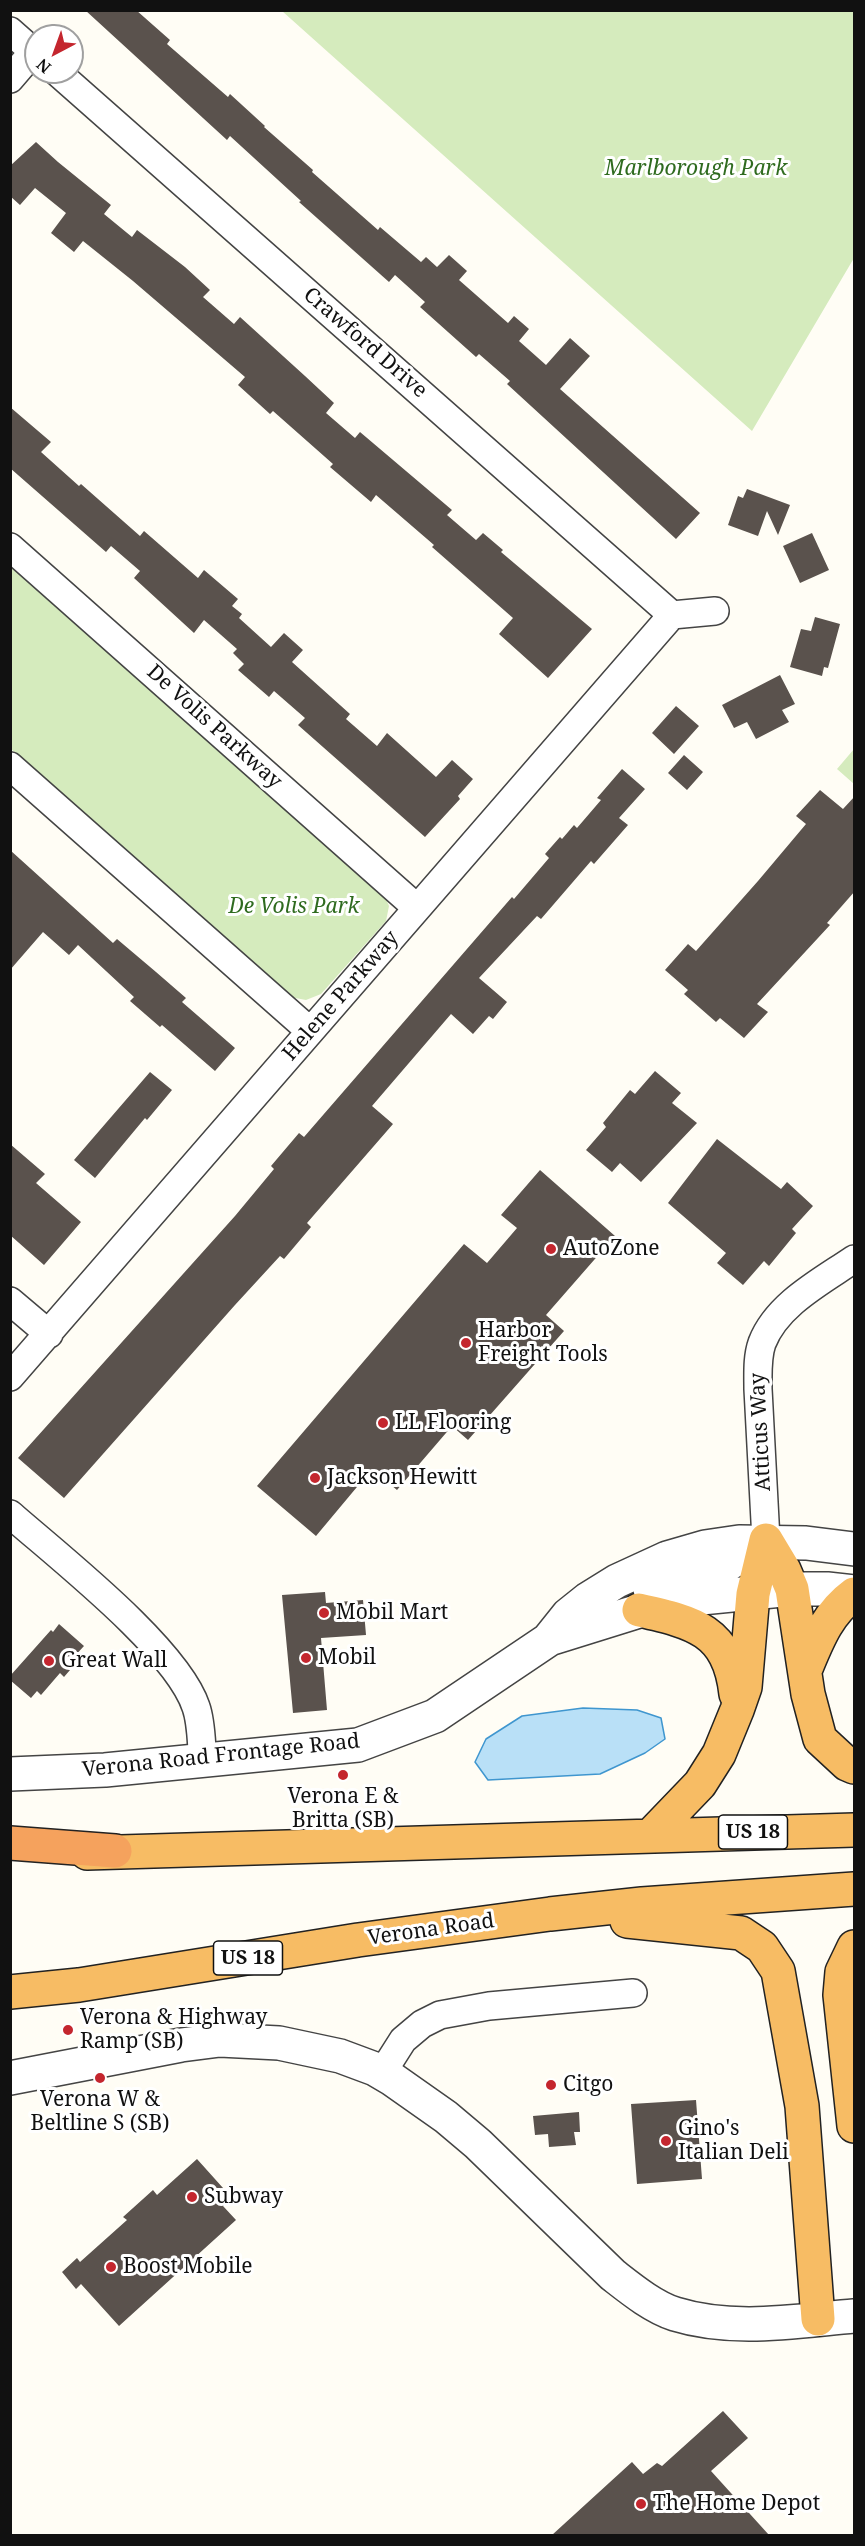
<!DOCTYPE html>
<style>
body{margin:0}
#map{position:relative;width:865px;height:2546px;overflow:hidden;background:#fffdf5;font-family:"Noto Serif",serif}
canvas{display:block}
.frame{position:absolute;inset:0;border:12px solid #111;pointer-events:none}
.north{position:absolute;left:24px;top:24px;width:60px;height:60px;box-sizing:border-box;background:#fff;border:2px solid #a0a0a0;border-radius:50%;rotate:221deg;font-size:16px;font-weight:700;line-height:24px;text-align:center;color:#111}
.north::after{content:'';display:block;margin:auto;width:21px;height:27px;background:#c4262e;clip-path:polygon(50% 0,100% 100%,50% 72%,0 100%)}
</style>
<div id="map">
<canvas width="865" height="2546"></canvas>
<div class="frame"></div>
<div class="north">N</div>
</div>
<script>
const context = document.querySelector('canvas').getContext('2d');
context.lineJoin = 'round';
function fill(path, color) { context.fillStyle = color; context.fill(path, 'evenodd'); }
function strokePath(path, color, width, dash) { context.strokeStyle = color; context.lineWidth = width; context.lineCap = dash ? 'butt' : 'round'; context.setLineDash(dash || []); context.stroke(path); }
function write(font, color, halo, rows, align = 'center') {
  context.font = font + ' "Noto Serif",serif'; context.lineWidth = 6; context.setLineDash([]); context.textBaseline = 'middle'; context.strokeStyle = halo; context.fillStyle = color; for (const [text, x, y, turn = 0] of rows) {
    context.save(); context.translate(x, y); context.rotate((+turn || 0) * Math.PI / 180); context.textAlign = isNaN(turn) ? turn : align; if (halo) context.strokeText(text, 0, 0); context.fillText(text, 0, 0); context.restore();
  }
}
const green = new Path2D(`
 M282,11H854V258L752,431Z
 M11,562L382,890L389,906L386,921L321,994L306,1000L290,997L11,749Z
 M854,749V784L837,769Z`);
const water = new Path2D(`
 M583,1708L637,1710L661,1718L665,1739L645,1753L600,1774L488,1780L475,1762L486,1739L522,1716Z`);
const building = new Path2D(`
 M85,10H136L170,40L167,44L228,97L230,94L265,126L264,127L313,170L312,172L378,230L380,227L421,262L426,257L437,267L449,255L467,271L459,280L508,323L514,316L529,329L519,341L546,365L570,338L590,356L560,389L700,513L676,539L507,384L510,381L479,354L476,357L420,307L425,302L395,275L389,282L299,202L301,201L230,136L227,140Z
 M36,142L58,162L111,205L104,214L132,237L137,230L185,267L210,290L203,297L234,324L240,317L305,376L334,403L326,413L355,438L360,432L452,510L447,515L476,540L483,533L503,550L501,552L592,629L548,678L499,634L513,618L432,547L434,545L376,495L371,502L330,467L333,464L273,411L270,414L238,385L245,377L133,281L83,241L74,252L51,233L66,213L35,188L20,205L10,196V166Z
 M10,407L51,442L41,452L79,486L81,484L140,536L144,531L198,578L204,570L238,599L232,606L242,614L239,618L271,647L284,633L303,650L292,662L350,714L346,719L377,746L387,733L436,777L452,760L473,779L458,796L460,799L425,837L298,725L305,718L274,691L269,697L238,670L244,664L233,653L237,649L204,620L194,633L134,578L140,571L111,546L106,552L10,468Z
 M747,489L790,505L778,535L767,511L758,536L728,525L738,496L743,498Z
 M812,533L829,570L800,583L783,546Z
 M815,617L840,624L828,668L824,667L822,676L790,667L801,629L811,631Z
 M780,675L795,704L782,710L789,722L756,739L747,722L734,728L722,705Z
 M676,706L699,726L674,754L652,733Z
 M684,755L703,772L687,790L668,773Z
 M622,769L645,789L619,818L628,825L594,864L591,861L541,919L537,916L479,978L507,1002L493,1019L489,1016L473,1034L451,1014L372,1106L393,1124L307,1223L311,1227L284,1259L280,1256L235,1305L64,1498L18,1458L235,1216L274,1169L271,1166L299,1133L304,1137L512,897L514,899L549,858L545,854L560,837L562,839L574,825L577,828L601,800L597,798Z
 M820,790L843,809L855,796V891L827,923L830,925L757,1004L768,1012L744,1038L720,1018L716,1022L684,994L688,990L665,970L688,944L696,951L758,881L806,824L796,816Z
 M10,850L113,943L117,939L156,972L186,998L182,1002L235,1048L215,1071L162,1025L160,1027L130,1001L134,997L78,945L69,955L43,932L10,970Z
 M655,1071L681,1093L672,1103L697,1123L641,1182L620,1163L612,1172L586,1150L606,1127L603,1123L630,1090L635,1094Z
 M150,1072L172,1090L147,1120L145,1118L95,1178L74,1160Z
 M717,1139L781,1189L787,1182L813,1206L792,1229L796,1233L769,1266L764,1261L743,1285L717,1263L726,1253L668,1203Z
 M10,1144L45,1174L36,1183L81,1222L44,1265L10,1235Z
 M540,1170L615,1236L546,1315L564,1331L468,1440L452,1426L397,1490L372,1469L316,1536L257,1486L464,1244L487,1263L517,1228L501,1215Z
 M325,1592L326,1603L363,1600L366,1635L321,1638L327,1710L293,1713L282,1595Z
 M59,1624L84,1646L72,1659L76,1663L64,1677L60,1673L41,1695L37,1691L31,1698L10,1680V1676L51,1630L53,1632Z
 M696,2100L702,2179L637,2184L631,2104Z
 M579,2112L580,2132H574L576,2145L549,2147L548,2134L535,2135L533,2116Z
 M197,2159L232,2198L223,2206L236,2220L119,2326L81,2284L76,2289L62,2272L77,2258L80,2262L127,2220L123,2217L153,2190L157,2195Z
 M723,2411L748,2438L711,2471L769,2535H552L632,2462L643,2474L657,2463L662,2466Z`);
const minor = new Path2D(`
 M10,31L36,54
 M57,72L672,615
 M10,79L34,51
 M10,547L417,908
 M672,615L715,611
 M10,766L310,1031
 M10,1301L49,1334
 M10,1377L672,615
 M10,1514C59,1557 177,1649 196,1707C202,1724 201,1745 203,1762
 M766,1540L758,1389C758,1373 757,1357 762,1343C777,1304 822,1281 854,1259
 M382,2073L403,2040L422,2024L440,2015L489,2006L633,1993`);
const tertiary = new Path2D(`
 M650,1589L723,1567L760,1545
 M549,1639L671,1601L792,1589H827L854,1592
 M10,1774L105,1770L358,1745L435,1716L548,1640L568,1615L588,1599L617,1581L667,1558L705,1547L739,1542L806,1543L854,1549
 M10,2078L181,2045L220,2040L279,2043L340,2056L375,2069L392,2079L446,2117L478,2144L613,2275C631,2289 653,2307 675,2314C733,2332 796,2321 854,2316`);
const trunk = new Path2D(`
 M766,1540L784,1570L792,1589L808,1694L820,1739L847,1764L854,1767
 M639,1610C693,1622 729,1630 736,1694
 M806,1668C818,1639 828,1613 854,1594
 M651,1835L700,1784L719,1754L737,1710L745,1687L753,1594L766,1540
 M87,1853L854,1830
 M627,1921L741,1933L762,1947L778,1971L802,2106L818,2319
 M854,1947L842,1972L840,1995L854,2126
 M10,1992L79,1985L358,1940L550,1914L642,1904L854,1889`);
const motorway = new Path2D(`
 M10,1843L115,1851`);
const markers = [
 [551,1249,6,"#c4262e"],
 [466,1343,6,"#c4262e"],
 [383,1423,6,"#c4262e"],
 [315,1478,6,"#c4262e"],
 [324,1613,6,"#c4262e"],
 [306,1658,6,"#c4262e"],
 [49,1661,6,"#c4262e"],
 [343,1775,6,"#c4262e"],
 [68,2030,6,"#c4262e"],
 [100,2078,6,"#c4262e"],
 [551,2085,6,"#c4262e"],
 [666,2141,6,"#c4262e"],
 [192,2197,6,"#c4262e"],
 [111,2267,6,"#c4262e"],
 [641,2504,6,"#c4262e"]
];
const shields = [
 [753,1832,69],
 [248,1958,69]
];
const shieldNames = [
 ["US 18",753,1832],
 ["US 18",248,1958]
];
const parkNames = [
 ["Marlborough Park",696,169],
 ["De Volis Park",294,907]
];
const streetNames = [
 ["Crawford Drive",365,343,41],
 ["De Volis Parkway",214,727,42],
 ["Helene Parkway",341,996,-49],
 ["Atticus Way",761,1432,-93],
 ["Verona Road Frontage Road",221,1756,-6],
 ["Verona Road",431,1930,-8]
];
const poiNames = [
 ["AutoZone",563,1249],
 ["Harbor",478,1331],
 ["Freight Tools",478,1355],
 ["LL Flooring",395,1423],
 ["Jackson Hewitt",327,1478],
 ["Mobil Mart",336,1613],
 ["Mobil",318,1658],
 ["Great Wall",61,1661],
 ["Verona E &",343,1797,"center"],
 ["Britta (SB)",343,1821,"center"],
 ["Verona & Highway",80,2018],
 ["Ramp (SB)",80,2042],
 ["Citgo",563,2085],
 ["Verona W &",100,2100,"center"],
 ["Beltline S (SB)",100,2124,"center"],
 ["Gino's",678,2129],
 ["Italian Deli",678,2153],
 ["Subway",204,2197],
 ["Boost Mobile",123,2267],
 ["The Home Depot",653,2504]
];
fill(green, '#d5ebbd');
fill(water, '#b9e0f7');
strokePath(water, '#3f96cf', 1.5);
fill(building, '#5a524d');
strokePath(minor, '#444', 30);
strokePath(tertiary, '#444', 36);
strokePath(trunk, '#222', 36);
strokePath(motorway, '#222', 36);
strokePath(minor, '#fff', 27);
strokePath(tertiary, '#fff', 33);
strokePath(trunk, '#f7bc64', 33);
strokePath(motorway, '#f5a25d', 33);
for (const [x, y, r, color] of markers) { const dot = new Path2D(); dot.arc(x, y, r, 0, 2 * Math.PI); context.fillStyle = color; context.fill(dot); strokePath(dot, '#fff', 2); }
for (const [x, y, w] of shields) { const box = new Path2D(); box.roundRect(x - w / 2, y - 17, w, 34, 4.5); context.fillStyle = '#fff'; context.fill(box); strokePath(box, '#111', 1.5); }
write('bold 20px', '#111', null, shieldNames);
write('italic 21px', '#2f6b1f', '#fff', parkNames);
write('21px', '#111', '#fff', streetNames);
write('21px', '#111', '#fff', poiNames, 'left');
</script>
